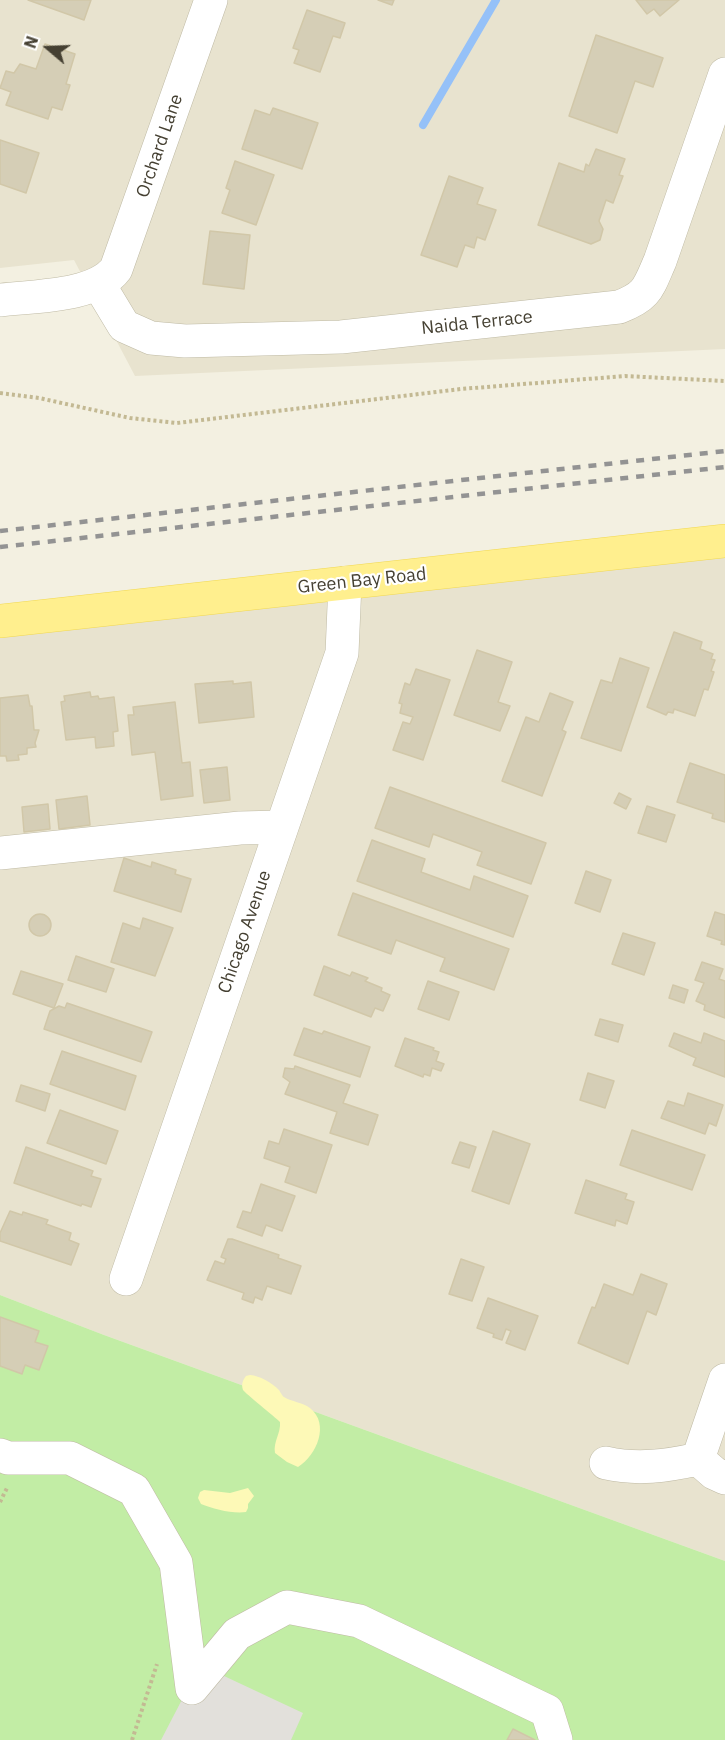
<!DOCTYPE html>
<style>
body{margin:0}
#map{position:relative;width:725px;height:1740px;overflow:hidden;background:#f3f0e1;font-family:"IBM Plex Sans",sans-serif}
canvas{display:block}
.north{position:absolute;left:18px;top:18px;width:60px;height:60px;-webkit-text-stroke:4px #fff;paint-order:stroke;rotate:289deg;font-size:16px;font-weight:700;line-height:24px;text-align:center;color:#454032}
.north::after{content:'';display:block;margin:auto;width:21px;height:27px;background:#454032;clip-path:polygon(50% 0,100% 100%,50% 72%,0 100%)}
</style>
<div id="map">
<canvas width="725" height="1740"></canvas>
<div class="north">N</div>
</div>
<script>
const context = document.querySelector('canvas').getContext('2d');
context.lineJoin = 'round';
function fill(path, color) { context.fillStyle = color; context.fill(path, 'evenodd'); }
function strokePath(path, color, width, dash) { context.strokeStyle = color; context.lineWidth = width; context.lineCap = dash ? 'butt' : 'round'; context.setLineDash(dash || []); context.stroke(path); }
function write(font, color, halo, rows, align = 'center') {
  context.font = font + ' "IBM Plex Sans",sans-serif'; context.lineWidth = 4.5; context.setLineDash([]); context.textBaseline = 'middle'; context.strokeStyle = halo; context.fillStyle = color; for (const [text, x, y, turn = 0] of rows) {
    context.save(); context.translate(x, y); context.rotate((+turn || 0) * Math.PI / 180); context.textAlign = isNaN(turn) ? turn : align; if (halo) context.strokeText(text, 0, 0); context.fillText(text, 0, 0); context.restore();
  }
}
const residential = new Path2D(`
 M0,0H725V349L135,376L74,260L0,268Z
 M725,530V1561L104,1335L0,1295V620Z`);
const green = new Path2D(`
 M0,1295L104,1335L725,1561V1740H0Z`);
const sand = new Path2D(`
 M250,1375C260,1376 271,1382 279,1390C279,1390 283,1397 284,1397C292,1402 302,1402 310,1408C330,1424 317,1455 298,1467L287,1462L275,1453C273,1442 281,1433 280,1422C275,1417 245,1393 243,1390C241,1384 243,1380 246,1376Z
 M248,1488L254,1496L248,1504V1508L246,1512C233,1514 213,1509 201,1504L198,1498L200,1492L204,1490L230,1493Z`);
const parking = new Path2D(`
 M214,1638L224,1676L303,1713L291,1740H161Z`);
const stream = new Path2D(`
 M423,125L496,0`);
const building = new Path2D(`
 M28,0H91L84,20Z
 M378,0H394L392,5Z
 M636,0H679L660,16L654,9L647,14Z
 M307,10L345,23L340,38L333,36L320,72L294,63L299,50L293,48Z
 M596,35L663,58L653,87L635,81L617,133L569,116Z
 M45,44L75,54L66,84L70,85L62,110L52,107L48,119L6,105L11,92L0,88L6,71L14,73L20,64L36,69Z
 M273,108L318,123L302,169L242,149L255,110L270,115Z
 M0,140L39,153L26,193L0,184Z
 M596,149L625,159L619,175L623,176L613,203L606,200L599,221L603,229L600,240L591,244L538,225L559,163L584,172L586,164L589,166Z
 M235,161L274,175L256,225L222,213L230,190L226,188Z
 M449,176L483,188L477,204L496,210L485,240L477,237L474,248L465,245L457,267L421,255Z
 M210,231L250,235L244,289L203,284Z
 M674,632L702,642L700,649L713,654L711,659L715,660L711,671L714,672L708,690L704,689L695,716L674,709L673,713L668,712L666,715L647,707Z
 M477,650L512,662L498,702L510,706L500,731L454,715Z
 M620,658L649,668L621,751L581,738L601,680L612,683Z
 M416,669L450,680L423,760L393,750L403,722L410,724L413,717L400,713L402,704L399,703L405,683L410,685Z
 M233,681V684L251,682L254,717L199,723L195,684Z
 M90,692L91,697L98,696L99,699L114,697L118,731L113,732L114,746L96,748L95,737L66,740L61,702L65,701L64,696Z
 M550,693L573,702L562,730L566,732L542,796L502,781L526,717L539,722Z
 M28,695L30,706H32L34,730H39L35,743L36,747L27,748V754L18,755L19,760L7,761L6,756H0V698Z
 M175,702L182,763L190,762L193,796L161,800L155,752L132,755L128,715H134L133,707Z
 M690,763L725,775V822L712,818L713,814L677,802Z
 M227,767L230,800L204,803L200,770Z
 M390,787L546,843L531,884L477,865L482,852L433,834L429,847L375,828Z
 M619,793L631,799L626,809L614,803Z
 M87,796L90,825L59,829L56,800Z
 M48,804L50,829L24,832L22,807Z
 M647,806L675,815L666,842L638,833Z
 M372,840L425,859L421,872L470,890L474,876L528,896L513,937L357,881Z
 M124,858L151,867L152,862L176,870L175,874L191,879L181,912L114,891Z
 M586,871L611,880L600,912L575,903Z
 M353,893L509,949L494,990L440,971L445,958L396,940L391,954L338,935Z
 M715,912L725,915V945L721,944L722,941L707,936Z
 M29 925a11 11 0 1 1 22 0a11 11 0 1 1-22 0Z
 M143,918L173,928L155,976L111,962L123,923L140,929Z
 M623,933L655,943L644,975L612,964Z
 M76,956L114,969L106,992L68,980Z
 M702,962L723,969L719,979L725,981V1018L704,1010L705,1005L696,1001L704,983L695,980Z
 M324,966L350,976L352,972L368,978L365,981L382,988L381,991L390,995L383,1011L375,1008L371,1017L314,995Z
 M21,971L63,984L54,1008L13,994Z
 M428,981L459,992L449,1020L418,1009Z
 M673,985L688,990L684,1003L669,998Z
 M67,1003L152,1032L141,1062L44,1029L50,1011L59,1006L65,1008Z
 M600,1019L623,1025L618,1042L595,1035Z
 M304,1028L322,1034L324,1031L370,1047L360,1077L294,1055Z
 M674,1033L701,1043L704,1033L725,1041V1077L693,1065L696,1058L669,1046Z
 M405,1038L434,1048L433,1050L439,1052L436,1061L444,1064L441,1071L432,1068L430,1076L424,1074L423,1077L395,1066Z
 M62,1051L136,1076L125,1110L50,1084Z
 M295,1066L350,1085L343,1103L378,1115L368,1145L330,1133L337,1112L285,1094L290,1082L283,1077L285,1068L294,1069Z
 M588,1073L614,1081L605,1108L580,1100Z
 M21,1085L50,1094L45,1111L16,1101Z
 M688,1093L723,1105L716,1126L709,1123L705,1134L661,1118L668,1101L684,1106Z
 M60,1110L118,1131L106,1164L47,1143Z
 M284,1129L332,1145L316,1193L285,1182L290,1167L264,1158L269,1141L279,1144Z
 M632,1130L705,1155L692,1190L620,1165Z
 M493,1131L530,1144L509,1204L472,1191Z
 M460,1142L476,1147L469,1168L452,1163Z
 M26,1147L93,1171L91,1176L101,1179L91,1207L82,1204L81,1206L14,1183Z
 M586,1180L627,1194L625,1199L634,1202L627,1224L616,1220L615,1226L575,1213Z
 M261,1184L295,1196L282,1231L266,1225L262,1236L237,1227L243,1211L251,1213Z
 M10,1211L22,1215L23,1212L48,1220L46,1224L71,1233L69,1240L79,1244L71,1265L0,1241V1233Z
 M228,1239H232L279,1255L278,1258L301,1266L291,1294L267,1286L262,1300L255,1297L253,1303L242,1299L244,1293L207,1280L215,1261L224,1264L226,1259L221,1257Z
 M461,1259L484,1267L472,1301L449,1294Z
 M641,1274L667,1284L656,1315L647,1311L628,1364L578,1343L592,1307L595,1308L604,1284L633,1295Z
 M488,1298L538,1316L525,1350L506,1343L511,1331L506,1329L502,1340L493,1337L494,1334L477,1328Z
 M0,1317L39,1331L35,1342L48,1346L39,1370L25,1365L22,1374L0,1366Z
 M513,1729L535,1740H507Z`);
const path = new Path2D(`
 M0,393L39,398L130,418L177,423L461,389L625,376L725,381
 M0,1502L8,1486
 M132,1740L157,1664`);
const minor = new Path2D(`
 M98,283L124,326L151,338L185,341L341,337L619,307C648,296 648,288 660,261L725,74
 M0,300C33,296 95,297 116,269L211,0
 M0,853L240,828L280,827
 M126,1279L342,653L345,583
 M0,1455L8,1458H70L134,1490L176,1563L192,1688
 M698,1459L725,1380
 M698,1459L714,1473L725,1478
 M606,1463C637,1470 667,1466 698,1459
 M192,1688L237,1634L287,1607L359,1621L547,1711L556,1740`);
const major = new Path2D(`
 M0,621L725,541`);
const rail = new Path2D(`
 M0,531L725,451
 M0,547L725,467`);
const streetNames = [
 ["Orchard Lane",160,146,-71],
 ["Naida Terrace",477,323,-6],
 ["Green Bay Road",362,581,-6],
 ["Chicago Avenue",245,932,-71]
];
fill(residential, '#e8e3cf');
fill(green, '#c2eda5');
fill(sand, '#fdf9b7');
fill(parking, '#e2e0db');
strokePath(stream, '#95c1f8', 8);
fill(building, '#d5ceb6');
strokePath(building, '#d1c7a8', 1.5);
strokePath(minor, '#bfbaa4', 34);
strokePath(major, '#f1d852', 34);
strokePath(path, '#c3b993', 4, [3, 3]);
strokePath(minor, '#fff', 33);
strokePath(major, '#ffef8e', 33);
strokePath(rail, '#939393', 4.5, [8, 8]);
write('18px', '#454032', '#fff', streetNames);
</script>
